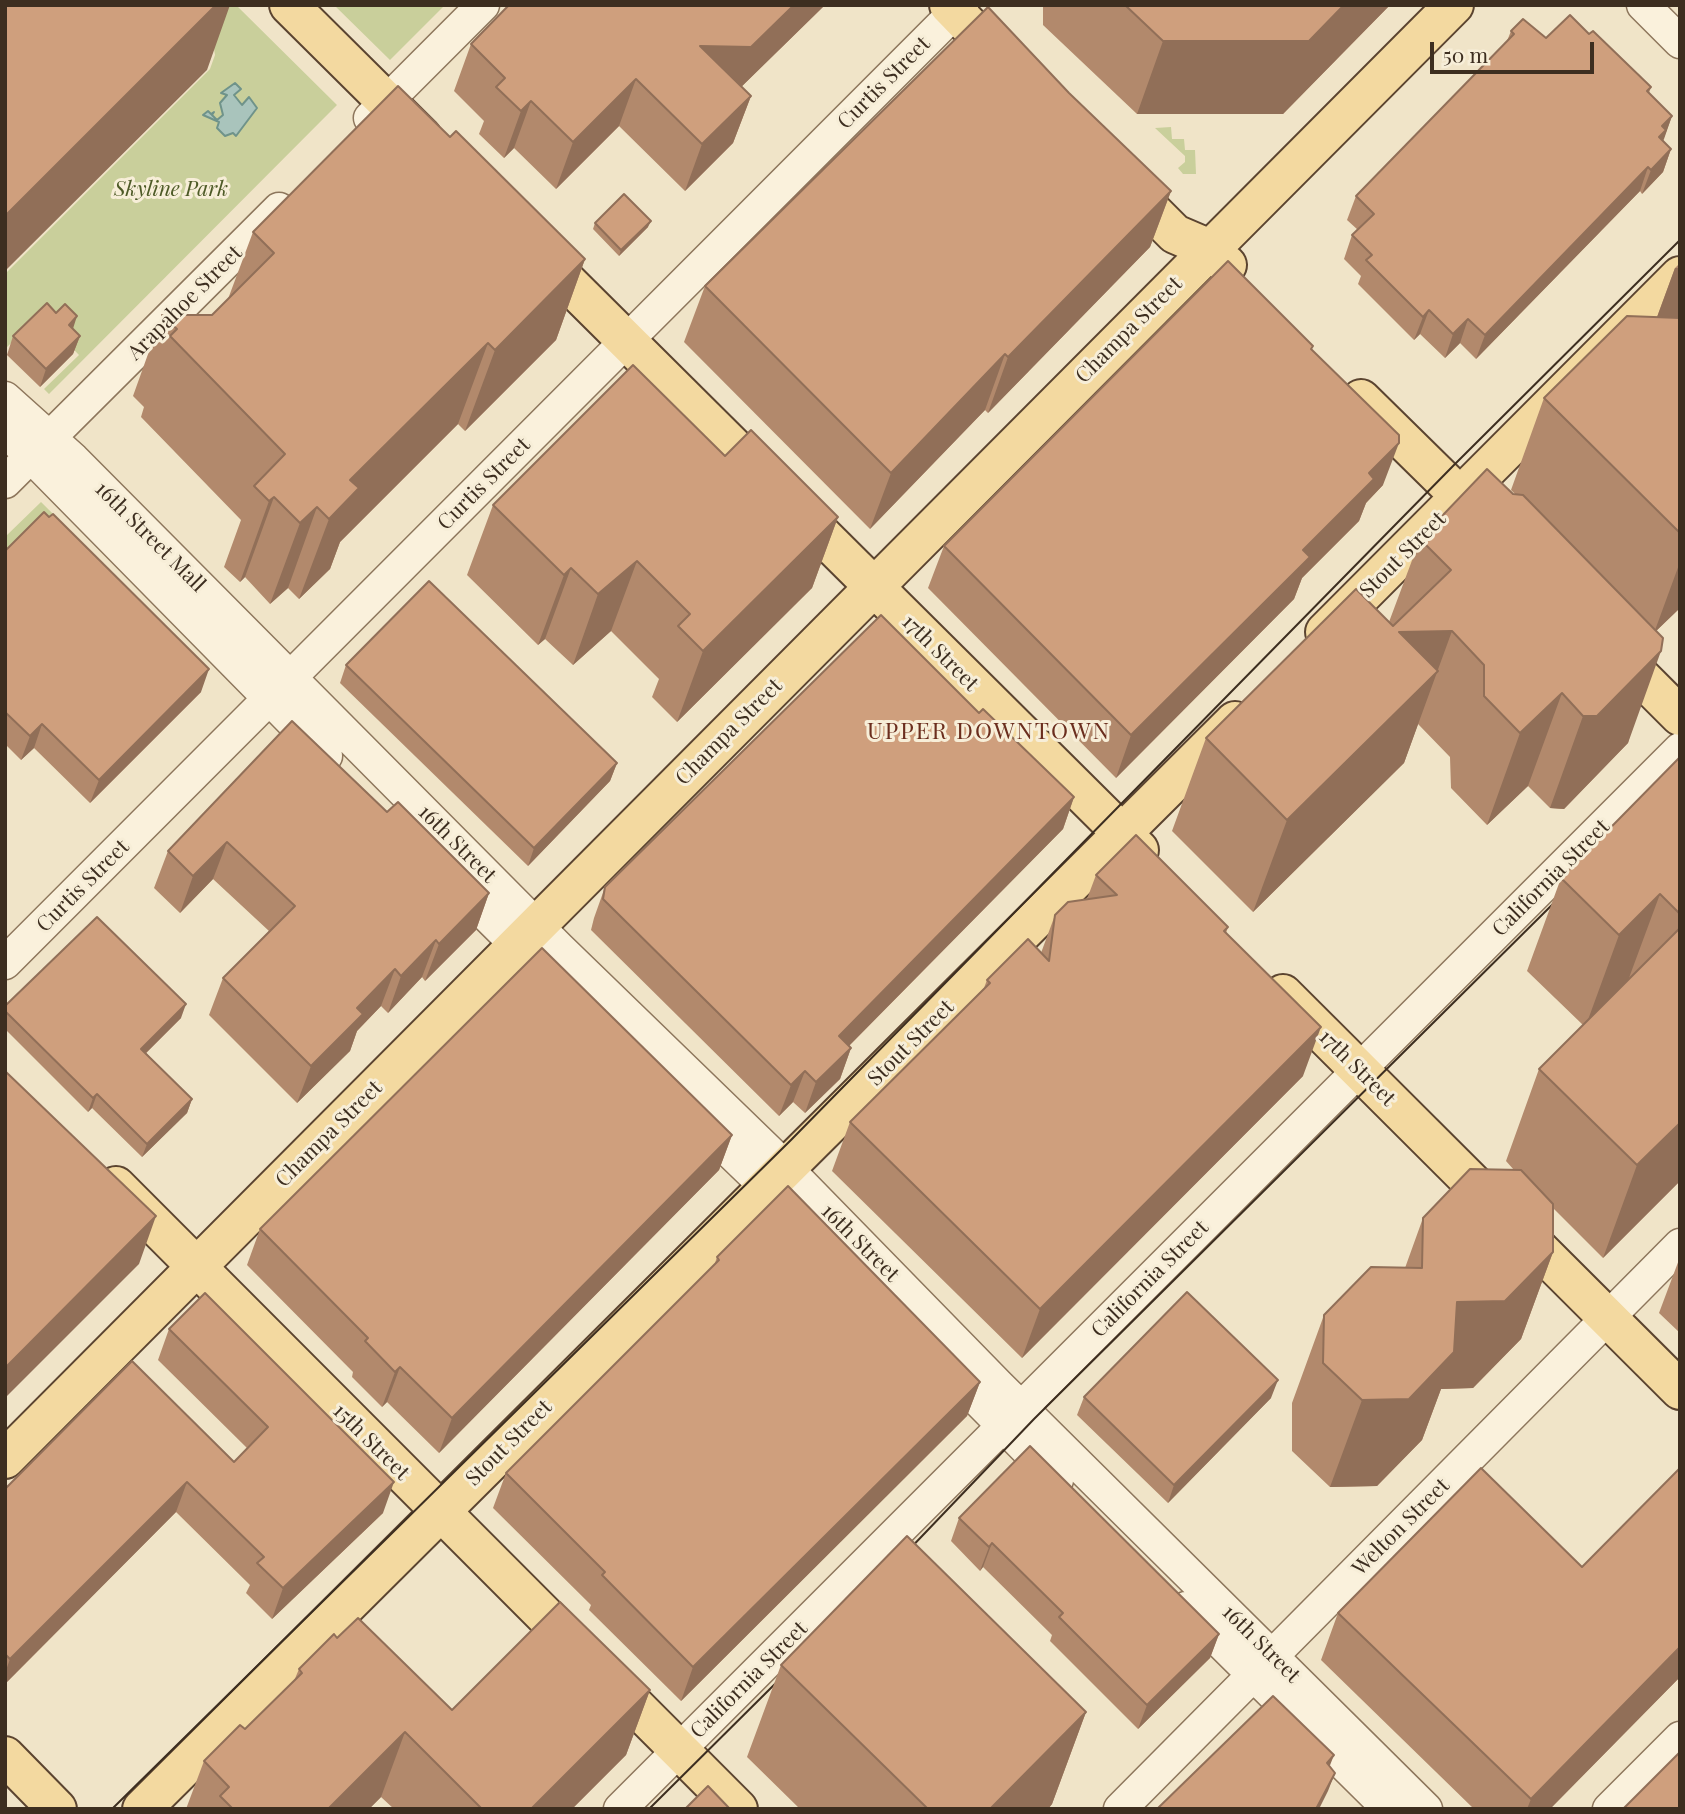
<!DOCTYPE html>
<style>
body{margin:0}
#map{position:relative;width:1685px;height:1814px;overflow:hidden;background:#f0e4c8;font-family:"Playfair Display",serif}
canvas{display:block}
.frame{position:absolute;inset:0;border:7px solid #3d2e20;pointer-events:none}
.scale{position:absolute;left:1430px;top:42px;width:164px;height:32px;box-sizing:border-box;border:4px solid #3d2e20;border-top:0;padding-left:9px;font-size:21px;line-height:24px;white-space:nowrap;color:#3d2e20;-webkit-text-stroke:5px #f7eed8;paint-order:stroke}
</style>
<div id="map">
<canvas width="1685" height="1814"></canvas>
<div class="frame"></div>
<div class="scale">50 m</div>
</div>
<script>
const context = document.querySelector('canvas').getContext('2d');
context.lineJoin = 'round';
function fill(path, color) { context.fillStyle = color; context.fill(path, 'evenodd'); }
function strokePath(path, color, width, dash) { context.strokeStyle = color; context.lineWidth = width; context.lineCap = dash ? 'butt' : 'round'; context.setLineDash(dash || []); context.stroke(path); }
function write(font, color, halo, rows, align = 'center') {
  context.font = font + ' "Playfair Display",serif'; context.lineWidth = 6; context.setLineDash([]); context.textBaseline = 'middle'; context.strokeStyle = halo; context.fillStyle = color; for (const [text, x, y, turn = 0] of rows) {
    context.save(); context.translate(x, y); context.rotate((+turn || 0) * Math.PI / 180); context.textAlign = isNaN(turn) ? turn : align; if (halo) context.strokeText(text, 0, 0); context.fillText(text, 0, 0); context.restore();
  }
}
const green = new Path2D(`
 M225,5H236L337,105L49,394L44,389L79,355L40,315L5,349V274L210,69L215,55L213,42Z
 M334,5H445L390,60Z
 M1171,127L1172,139H1184L1185,150H1195L1196,174H1183L1178,168L1185,162V156L1155,128Z
 M41,502L161,621L152,630L5,562V537Z`);
const water = new Path2D(`
 M235,83L241,89L234,95L242,105L249,97L257,108L236,136L233,133L225,136L217,128L219,122L203,115L208,111L211,114L214,112L212,115L217,120L223,115L220,103L227,95L221,93Z`);
const minor = new Path2D(`
 M1643,5L1680,42
 M370,118L483,5
 M5,398L73,459L559,948L786,1168L998,1385L1426,1809
 M5,430L326,756
 M5,482L279,209
 M452,881L562,990
 M5,963L962,5
 M695,1118L784,1204
 M946,1368L1057,1480
 M1186,1608L1389,1809
 M620,1809L1680,749
 M1120,1809L1680,1245
 M1609,1809L1680,1738`);
const major = new Path2D(`
 M289,5L422,137
 M949,5L1006,64
 M1122,181L1175,234L1210,249L1227,265
 M536,251L1139,850
 M1361,399L1478,514
 M1325,632L1680,276
 M1612,648L1680,716
 M1283,994L1680,1390
 M116,1186L738,1809
 M5,1459L1454,5
 M5,1756L57,1809
 M142,1809L1235,721`);
const tram = new Path2D(`
 M902,1557L1034,1419L1564,893
 M112,1809L791,1140L1453,466L1680,240
 M649,1809L786,1673`);
const wall = new Path2D(`
 M509,5H825L741,87L751,96L733,143L685,191L619,126L556,189L514,148L504,158L479,134L484,121L454,91L471,44Z
 M1043,5H1390L1283,114H1137L1043,25Z
 M1511,31L1546,38L1589,34L1651,87L1649,93L1672,116L1663,140L1671,149L1663,172L1642,194L1640,191L1476,359L1460,343L1445,358L1420,334L1414,340L1358,284L1361,276L1344,259L1352,235L1358,230L1347,220L1356,196L1507,41Z
 M1069,93L1171,191L1150,247L988,413L985,410L870,529L684,342L705,286Z
 M450,137L585,259L556,340L465,431L458,424L340,542L330,569L299,599L288,588L270,604L245,577L240,582L224,567L241,520L141,417L144,407L133,396L162,315H212L228,299L253,232Z
 M595,223L648,227L619,256L593,229Z
 M1680,263V608L1656,631L1628,743L1564,809L1550,808L1528,786L1487,825L1451,788L1450,757L1418,724L1404,763L1253,912L1172,831L1206,738L1389,622L1420,539L1513,494H1515L1511,490L1544,398L1657,317L1675,268Z
 M56,313L80,336L73,354L40,387L7,355L13,336Z
 M1312,350L1383,485L1366,503L1359,521L1302,578L1294,599L1116,778L928,588L944,546Z
 M725,456L838,517L812,588L677,722L652,697L659,679L611,631L573,665L545,639L538,645L467,575L493,505Z
 M5,551L201,692L90,803L34,748L21,760L5,744Z
 M346,665L617,763L610,781L528,866L340,683Z
 M979,713L1074,797L1063,829L849,1046L851,1048L840,1079L805,1113L793,1102L779,1116L591,930L594,918L605,887Z
 M1680,757V1181L1603,1258L1553,1208V1252L1521,1339L1473,1388L1441,1389L1422,1440L1377,1486L1330,1487L1292,1451V1403L1324,1315L1405,1268L1423,1218L1514,1170L1506,1161L1539,1069L1583,1025L1527,971L1561,878Z
 M387,812L489,893L476,930L425,981L422,977L388,1013L381,1006L357,1031L350,1051L297,1103L209,1015L223,978L269,931L213,879L180,913L154,888L168,851Z
 M1096,875L1228,927L1226,933L1303,1076L1022,1358L832,1171L850,1122L984,988L987,980L1041,953L1055,915L1087,899Z
 M5,1006L181,1018L146,1053L192,1099L187,1113L142,1157L92,1108L88,1112L5,1029Z
 M732,1135L719,1170L439,1453L387,1402L382,1407L352,1377L353,1372L247,1265L260,1229Z
 M717,1257L980,1382L967,1416L681,1701L589,1610L591,1605L493,1508L506,1473L714,1266Z
 M1680,1257V1333L1659,1313Z
 M169,1329L383,1513L272,1619L246,1593L250,1585L176,1512L5,1684V1489L234,1462L247,1448L158,1360Z
 M1084,1397L1271,1398L1168,1503L1077,1415Z
 M1680,1468V1677L1550,1809H1474L1321,1660L1338,1613L1582,1567Z
 M959,1518L1219,1634L1210,1658L1138,1729L1050,1641L1052,1635L983,1567L980,1571L951,1541Z
 M337,1638L452,1710L650,1690L626,1755L572,1809H394L381,1797L369,1809H186L204,1761L245,1729L294,1681L299,1669Z
 M781,1665L1086,1712L1052,1804L1048,1809H800L747,1757Z`);
const shadedWall = new Path2D(`
 M207,5H230L207,70L5,271V218L7,214Z
 M794,5H825L734,94L700,46Z
 M1344,5H1390L1283,114H1137L1163,41Z
 M636,79L619,126L556,189L573,142Z
 M751,96L733,143L685,191L702,144Z
 M531,101L514,148L504,158L521,111Z
 M1672,116L1664,139L1651,161L1662,126Z
 M1671,149L1663,172L1642,194L1651,170Z
 M1648,167L1640,191L1476,359L1485,335Z
 M1171,191L1150,247L988,413L1008,357Z
 M651,221L648,227L619,256L621,250Z
 M585,259L556,340L465,431L495,350Z
 M1675,268H1680V361H1641Z
 M1429,310L1420,334L1414,340L1423,317Z
 M77,316L71,335L69,325Z
 M1468,319L1460,343L1445,358L1453,334Z
 M80,336L73,354L40,387L46,369Z
 M488,343L458,424L340,542L330,569L299,599L329,519L350,480Z
 M1005,354L985,410L870,529L891,473Z
 M1399,443L1383,485L1366,503L1359,521L1302,578L1294,599L1116,778L1131,735L1303,550L1369,473Z
 M274,497L245,577L240,582L269,501Z
 M317,507L288,588L270,604L300,523Z
 M838,517L812,588L677,722L703,651Z
 M637,561L611,631L573,665L598,594Z
 M1680,562V608L1654,633Z
 M571,568L545,639L538,645L564,575Z
 M1452,631L1404,763L1253,912L1287,820L1399,632Z
 M1661,651L1628,743L1564,809L1550,808L1583,716Z
 M209,669L201,692L90,803L99,780Z
 M1562,693L1528,786L1487,825L1520,733Z
 M42,724L34,748L21,760L30,736Z
 M617,763L610,781L528,866L534,848Z
 M1074,797L1063,829L828,1067L839,1036Z
 M227,842L213,879L180,913L193,876Z
 M489,893L476,930L425,981L439,944Z
 M1660,894L1626,986L1585,1028L1619,935Z
 M436,940L422,977L388,1013L401,976Z
 M395,969L381,1006L357,1031L350,1051L297,1103L311,1066L357,1008Z
 M186,1004L181,1018L136,1063L141,1049Z
 M1321,1027L1303,1076L1022,1358L1040,1309Z
 M851,1048L840,1079L805,1113L816,1082Z
 M805,1071L793,1102L779,1116L791,1085Z
 M97,1094L92,1108L88,1112L93,1098Z
 M192,1099L187,1113L142,1157L147,1144Z
 M1680,1123V1181L1603,1258L1637,1165Z
 M732,1135L719,1170L439,1453L452,1418Z
 M156,1216L139,1264L5,1398V1368Z
 M1553,1252L1521,1339L1473,1388L1441,1389L1422,1440L1377,1486L1330,1487L1362,1400L1457,1302Z
 M400,1367L387,1402L382,1407L395,1372Z
 M1278,1380L1271,1398L1168,1503L1174,1485Z
 M980,1382L967,1416L681,1701L693,1667Z
 M187,1482L176,1512L5,1684V1673L10,1659Z
 M394,1482L383,1513L272,1619L283,1588Z
 M992,1543L983,1567L980,1571L989,1547Z
 M1219,1634L1210,1658L1138,1729L1147,1705Z
 M1680,1647V1677L1550,1809H1527L1531,1799Z
 M650,1690L626,1755L572,1809H531Z
 M1086,1712L1052,1804L1048,1809H990Z
 M405,1732L381,1797L369,1809H328Z
 M1334,1755L1327,1773V1763Z
 M1335,1773L1328,1791L1319,1809H1316Z`);
const building = new Path2D(`
 M5,5H216L7,214L5,213Z
 M509,5H794L751,47L700,46L751,96L702,144L636,79L573,142L531,101L521,111L496,87L505,78L471,44Z
 M1125,5H1344L1309,41H1163Z
 M988,7L1069,93L1171,191L1008,357L1005,354L891,473L705,286Z
 M1570,15L1589,34L1593,31L1651,87L1647,91L1672,116L1662,126L1666,130L1659,137L1671,149L1651,170L1648,167L1485,335L1468,319L1453,334L1429,310L1423,317L1366,260L1372,255L1352,235L1374,214L1356,196L1514,34L1511,31L1523,19L1546,38Z
 M398,86L450,137L456,131L585,259L495,350L488,343L350,480L359,488L329,519L317,507L300,523L274,497L269,501L254,486L285,454L170,336L177,329L162,315H212L274,253L253,232Z
 M624,194L651,221L621,250L595,223Z
 M1228,261L1313,346L1311,349L1399,435V443L1369,473L1374,479L1303,550L1310,557L1131,735L944,546Z
 M47,303L56,313L65,304L77,316L69,325L80,336L46,369L13,336Z
 M1627,316L1680,318V533L1544,398Z
 M633,365L725,456L751,430L838,517L703,651L678,626L690,614L637,561L598,594L571,568L564,575L493,505Z
 M1487,469L1513,494L1523,495L1663,638L1661,651L1597,716H1583L1562,693L1520,733L1484,696V665L1452,631L1399,632L1438,671L1287,820L1206,738L1356,589L1393,626L1451,570L1420,539Z
 M44,512L49,517L53,514L209,669L99,780L42,724L30,736L5,712V551Z
 M429,581L617,763L534,848L346,665Z
 M881,615L979,713L983,709L1074,797L839,1036L851,1048L816,1082L805,1071L791,1085L603,899L605,887Z
 M292,721L387,812L398,802L489,893L439,944L436,940L401,976L395,969L357,1008L363,1014L311,1066L223,978L295,906L227,842L193,876L168,851Z
 M1680,757V914L1660,894L1619,935L1561,878Z
 M1136,835L1228,927L1224,931L1321,1027L1040,1309L850,1122L990,983L987,980L1028,939L1049,961L1055,915L1068,902L1117,895L1096,875Z
 M97,917L186,1004L141,1049L192,1099L147,1144L97,1094L93,1098L5,1011V1006Z
 M1680,928V1123L1637,1165L1539,1069Z
 M542,948L732,1135L452,1418L400,1367L395,1372L365,1341L368,1338L260,1229Z
 M5,1071L156,1216L5,1368Z
 M1470,1169L1521,1170L1553,1204V1252L1505,1301L1457,1302L1454,1352L1409,1399L1362,1400L1323,1363L1324,1315L1371,1267L1422,1268L1423,1218Z
 M788,1186L980,1382L693,1667L602,1575L605,1572L506,1473L719,1260L717,1257Z
 M1187,1292L1278,1380L1174,1485L1084,1397Z
 M205,1293L394,1482L283,1588L257,1563L264,1557L187,1482L10,1659L5,1654V1489L132,1361L234,1462L268,1427L169,1329Z
 M1030,1446L1219,1634L1147,1705L1059,1617L1063,1613L992,1543L989,1547L959,1518Z
 M1481,1468L1582,1567L1680,1468V1647L1531,1799L1338,1613Z
 M907,1536L1086,1712L990,1809H928L781,1665Z
 M560,1602L650,1690L531,1809H482L405,1732L328,1809H233L220,1796L229,1787L204,1761L240,1725L245,1729L302,1673L299,1669L334,1634L337,1638L358,1618L452,1710Z
 M1273,1696L1334,1755L1327,1763L1335,1773L1316,1809H1157Z
 M1680,1752V1809H1623Z
 M708,1786L730,1809H685Z`);
const streetNames = [
 ["Curtis Street",884,83,-45],
 ["Arapahoe Street",185,303,-45],
 ["Champa Street",1129,330,-45],
 ["Curtis Street",484,484,-45],
 ["16th Street Mall",150,537,45],
 ["Stout Street",1403,555,-45],
 ["17th Street",940,653,45],
 ["Champa Street",729,732,-45],
 ["16th Street",457,844,45],
 ["California Street",1551,878,-45],
 ["Curtis Street",83,886,-45],
 ["Stout Street",911,1043,-45],
 ["17th Street",1357,1068,45],
 ["Champa Street",329,1134,-45],
 ["16th Street",860,1243,45],
 ["California Street",1150,1279,-45],
 ["15th Street",371,1442,45],
 ["Stout Street",509,1443,-45],
 ["Welton Street",1401,1527,-45],
 ["16th Street",1261,1644,45],
 ["California Street",749,1680,-45]
];
const parkNames = [
 ["Skyline Park",171,189]
];
const neighbourhoodNames = [
 ["UPPER DOWNTOWN",989,732]
];
fill(green, '#c9cf9b');
fill(water, '#a9c4bc');
strokePath(water, '#6f938a', 2);
strokePath(minor, '#8d765c', 35);
strokePath(major, '#5b4430', 42);
strokePath(minor, '#faf1dc', 32);
strokePath(major, '#f3d9a0', 38);
strokePath(tram, '#3d2e20', 2);
fill(wall, '#b2896c');
fill(shadedWall, '#916f58');
fill(building, '#cf9f7d');
strokePath(building, '#916f58', 2);
write('21px', '#3d2e20', '#f7eed8', streetNames);
write('italic 21px', '#4d5a26', '#f7eed8', parkNames);
context.letterSpacing = '2px';
write('23px', '#6b2e1e', '#f7eed8', neighbourhoodNames);
context.letterSpacing = '0px';
</script>
